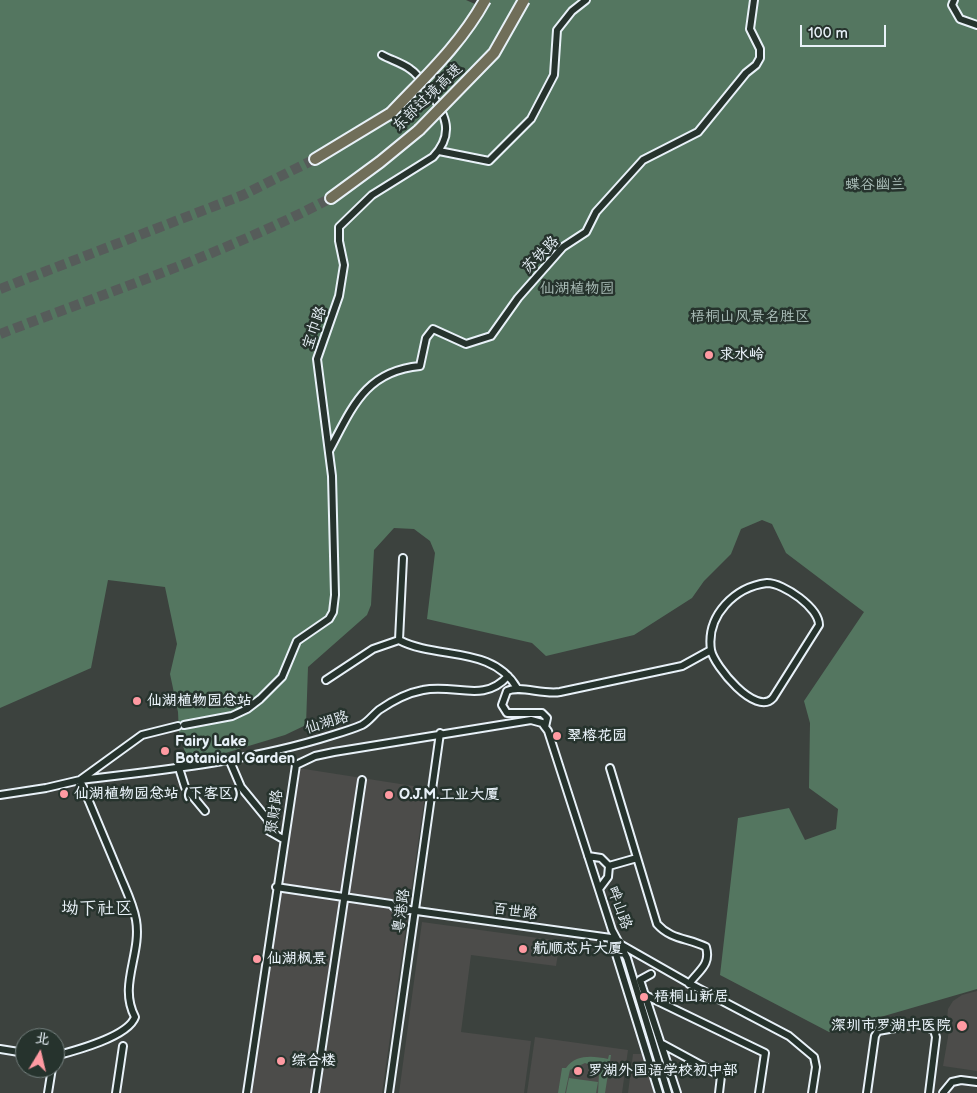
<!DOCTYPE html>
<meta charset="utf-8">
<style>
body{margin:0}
#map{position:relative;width:977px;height:1093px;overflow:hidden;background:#3c423e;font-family:"Balsamiq Sans","LXGW WenKai TC",sans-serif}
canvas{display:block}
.north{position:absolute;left:15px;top:1028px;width:50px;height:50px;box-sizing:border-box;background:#26332d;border:1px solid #747f7e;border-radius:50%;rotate:9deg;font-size:14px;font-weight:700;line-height:20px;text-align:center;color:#e8f1f8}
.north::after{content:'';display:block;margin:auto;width:18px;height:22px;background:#ff9aa2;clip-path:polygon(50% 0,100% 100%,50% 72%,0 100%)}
.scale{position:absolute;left:800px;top:25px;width:86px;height:22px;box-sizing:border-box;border:2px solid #e8f1f8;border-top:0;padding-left:6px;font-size:15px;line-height:18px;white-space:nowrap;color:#e8f1f8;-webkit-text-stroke:4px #26332d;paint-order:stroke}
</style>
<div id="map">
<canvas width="977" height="1093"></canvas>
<div class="north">北</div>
<div class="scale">100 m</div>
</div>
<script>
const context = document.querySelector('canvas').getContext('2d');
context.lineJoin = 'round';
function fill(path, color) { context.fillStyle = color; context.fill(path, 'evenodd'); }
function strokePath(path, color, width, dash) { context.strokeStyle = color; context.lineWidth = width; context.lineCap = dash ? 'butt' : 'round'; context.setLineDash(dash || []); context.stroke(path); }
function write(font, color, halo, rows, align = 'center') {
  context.font = font + ' "Balsamiq Sans","LXGW WenKai TC",sans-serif'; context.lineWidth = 5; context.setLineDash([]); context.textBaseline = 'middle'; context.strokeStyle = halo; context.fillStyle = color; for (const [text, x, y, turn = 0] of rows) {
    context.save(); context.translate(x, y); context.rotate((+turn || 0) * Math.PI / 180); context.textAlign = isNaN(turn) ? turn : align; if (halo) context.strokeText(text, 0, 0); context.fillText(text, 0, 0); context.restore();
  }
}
const built = new Path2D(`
 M298,768L426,788L382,1093H249Z
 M422,922L560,941L556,966L471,955L461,1032L531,1041L524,1093H399Z
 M977,991V1071L943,1066L949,1031L947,1020L948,1009L953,1001L962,995Z
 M535,1037L628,1050L622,1093H527Z
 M633,1054H643L654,1093H628Z`);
const green = new Path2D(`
 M0,0H466L484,8L486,0H977V989L829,1032L720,975L738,818L789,808L805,840L836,829L838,809L809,788L810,723L804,701L864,612L786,553L772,524L762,520L741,529L731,554L704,581L692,598L634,635L546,656L532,643L427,619L435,553L430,541L414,529L394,528L374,550L371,605L367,615L308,667L306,725L285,735L189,764L179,734L178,712L170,674L177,644L165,587L108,580L91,668L0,708Z
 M609,1055H611L605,1093H598L599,1073L593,1066L585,1063L570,1070L565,1093H558L562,1068H566C576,1054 593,1056 608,1059Z
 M569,1078L598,1082L596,1093H566Z`);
const highwayTunnel = new Path2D(`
 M0,289L243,195L315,159
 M0,334C111,291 226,253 331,198`);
const minor = new Path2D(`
 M954,0L952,5L960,19L977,25
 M439,151L489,161L531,119L554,75L557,30L572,11L586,0
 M329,451C352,408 365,371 420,366L426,338L433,329L466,344L491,336L518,298L563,247L586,232L596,212L643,160L698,132L746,73L756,65L760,58V49L750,29L754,0
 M767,583C784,583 819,608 819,625L773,698C756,717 714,666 711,650C706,615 735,587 767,583Z
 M399,640C437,660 492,645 517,688
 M399,640L403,558
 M326,680L373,649L399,640
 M184,725L232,716L247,709L260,699L282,677L297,641L329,619L333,612L335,595L332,476L317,359L339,296L344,265L339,241V227L372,195L433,157C455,134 446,115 430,92C425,85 418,74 410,69C402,63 391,60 382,55
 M545,727L547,718L542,713H507L502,705L507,691C520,685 543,695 560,692L682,666L711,650
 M229,759L241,787L268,820L269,831L283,839
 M179,768L185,787L205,811
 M610,768L657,924C671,940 689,938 706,947C711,965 699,970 689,984
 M0,795L46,788L80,780L142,735L178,726
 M588,856L601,858L609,866L608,877L599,889
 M609,866L637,858
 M276,887L391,904L395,908L611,938L659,1093
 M620,944L692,985L789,1036L814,1057L816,1067L812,1093
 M651,974L640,980L677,1093
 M645,995L765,1053L759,1093
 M662,1044L721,1076L719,1093
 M0,1049L25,1053
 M55,1056C74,1051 128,1037 135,1017C118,985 142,954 136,920C133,903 125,888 119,873C106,842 93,811 80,780C165,770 251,761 333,735C343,732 353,729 362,725C368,722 373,715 379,710C392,701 407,693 423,690C455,683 483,704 508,676
 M48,1093L52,1068
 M116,1093L123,1046
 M247,1093L296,765L315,756L334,752L531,720L542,723L548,731L612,930L627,958L668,1093
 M315,1093L362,780
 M389,1093L440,733
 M867,1093L875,1036L878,1031L918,1024L934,1030L936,1037L929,1093
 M943,1093L952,1082L961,1080L977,1082`);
const highway = new Path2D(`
 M315,159L391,113
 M331,198L380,162L419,130`);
const highwayBridge = new Path2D(`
 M391,113C425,77 461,44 485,0
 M419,130L494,53L524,0`);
const markers = [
 [709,355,5,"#ff9aa2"],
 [137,701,5,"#ff9aa2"],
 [557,736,5,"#ff9aa2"],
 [165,751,5,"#ff9aa2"],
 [64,794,5,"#ff9aa2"],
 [389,795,5,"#ff9aa2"],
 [523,949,5,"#ff9aa2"],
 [257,959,5,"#ff9aa2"],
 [644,997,5,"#ff9aa2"],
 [962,1026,6,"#ff9aa2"],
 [281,1061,5,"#ff9aa2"],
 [578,1071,5,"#ff9aa2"]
];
const streetNames = [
 ["东部过境高速",428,98,-44],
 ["苏铁路",541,255,-46],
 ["宝巾路",315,328,-71],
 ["仙湖路",327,723,-17],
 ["聚财路",275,812,-82],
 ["畔山路",619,908,70],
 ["粤港路",402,911,-82],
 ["百世路",515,912,8]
];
const parkNames = [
 ["蝶谷幽兰",875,185],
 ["仙湖植物园",577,289],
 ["梧桐山风景名胜区",750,317]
];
const poiNames = [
 ["求水岭",719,355],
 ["仙湖植物园总站",147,701],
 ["翠榕花园",567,736],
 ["Fairy Lake",175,742],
 ["Botanical Garden",175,759],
 ["仙湖植物园总站 (下客区)",74,794],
 ["O.J.M.工业大厦",399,795],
 ["航顺芯片大厦",533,949],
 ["仙湖枫景",267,959],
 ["梧桐山新居",654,997],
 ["深圳市罗湖中医院",951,1026,"right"],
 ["综合楼",291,1061],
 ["罗湖外国语学校初中部",588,1071]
];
const quarterNames = [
 ["坳下社区",97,909]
];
fill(built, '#4c4c4a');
fill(green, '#547660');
strokePath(highwayTunnel, '#565c5a', 10, [10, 5]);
strokePath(minor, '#e8f1f8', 10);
strokePath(highway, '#e8f1f8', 14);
strokePath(minor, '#26332d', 6);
strokePath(highway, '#706e59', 10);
strokePath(highwayBridge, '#e8f1f8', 14, []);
strokePath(highwayBridge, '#706e59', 10);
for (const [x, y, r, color] of markers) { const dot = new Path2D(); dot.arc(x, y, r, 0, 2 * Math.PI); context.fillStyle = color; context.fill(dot); strokePath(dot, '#26332d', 2); }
write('15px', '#e8f1f8', '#26332d', streetNames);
write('15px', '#adc0bb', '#26332d', parkNames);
write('bold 15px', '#e8f1f8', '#26332d', poiNames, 'left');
write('18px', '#e8f1f8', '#26332d', quarterNames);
</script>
